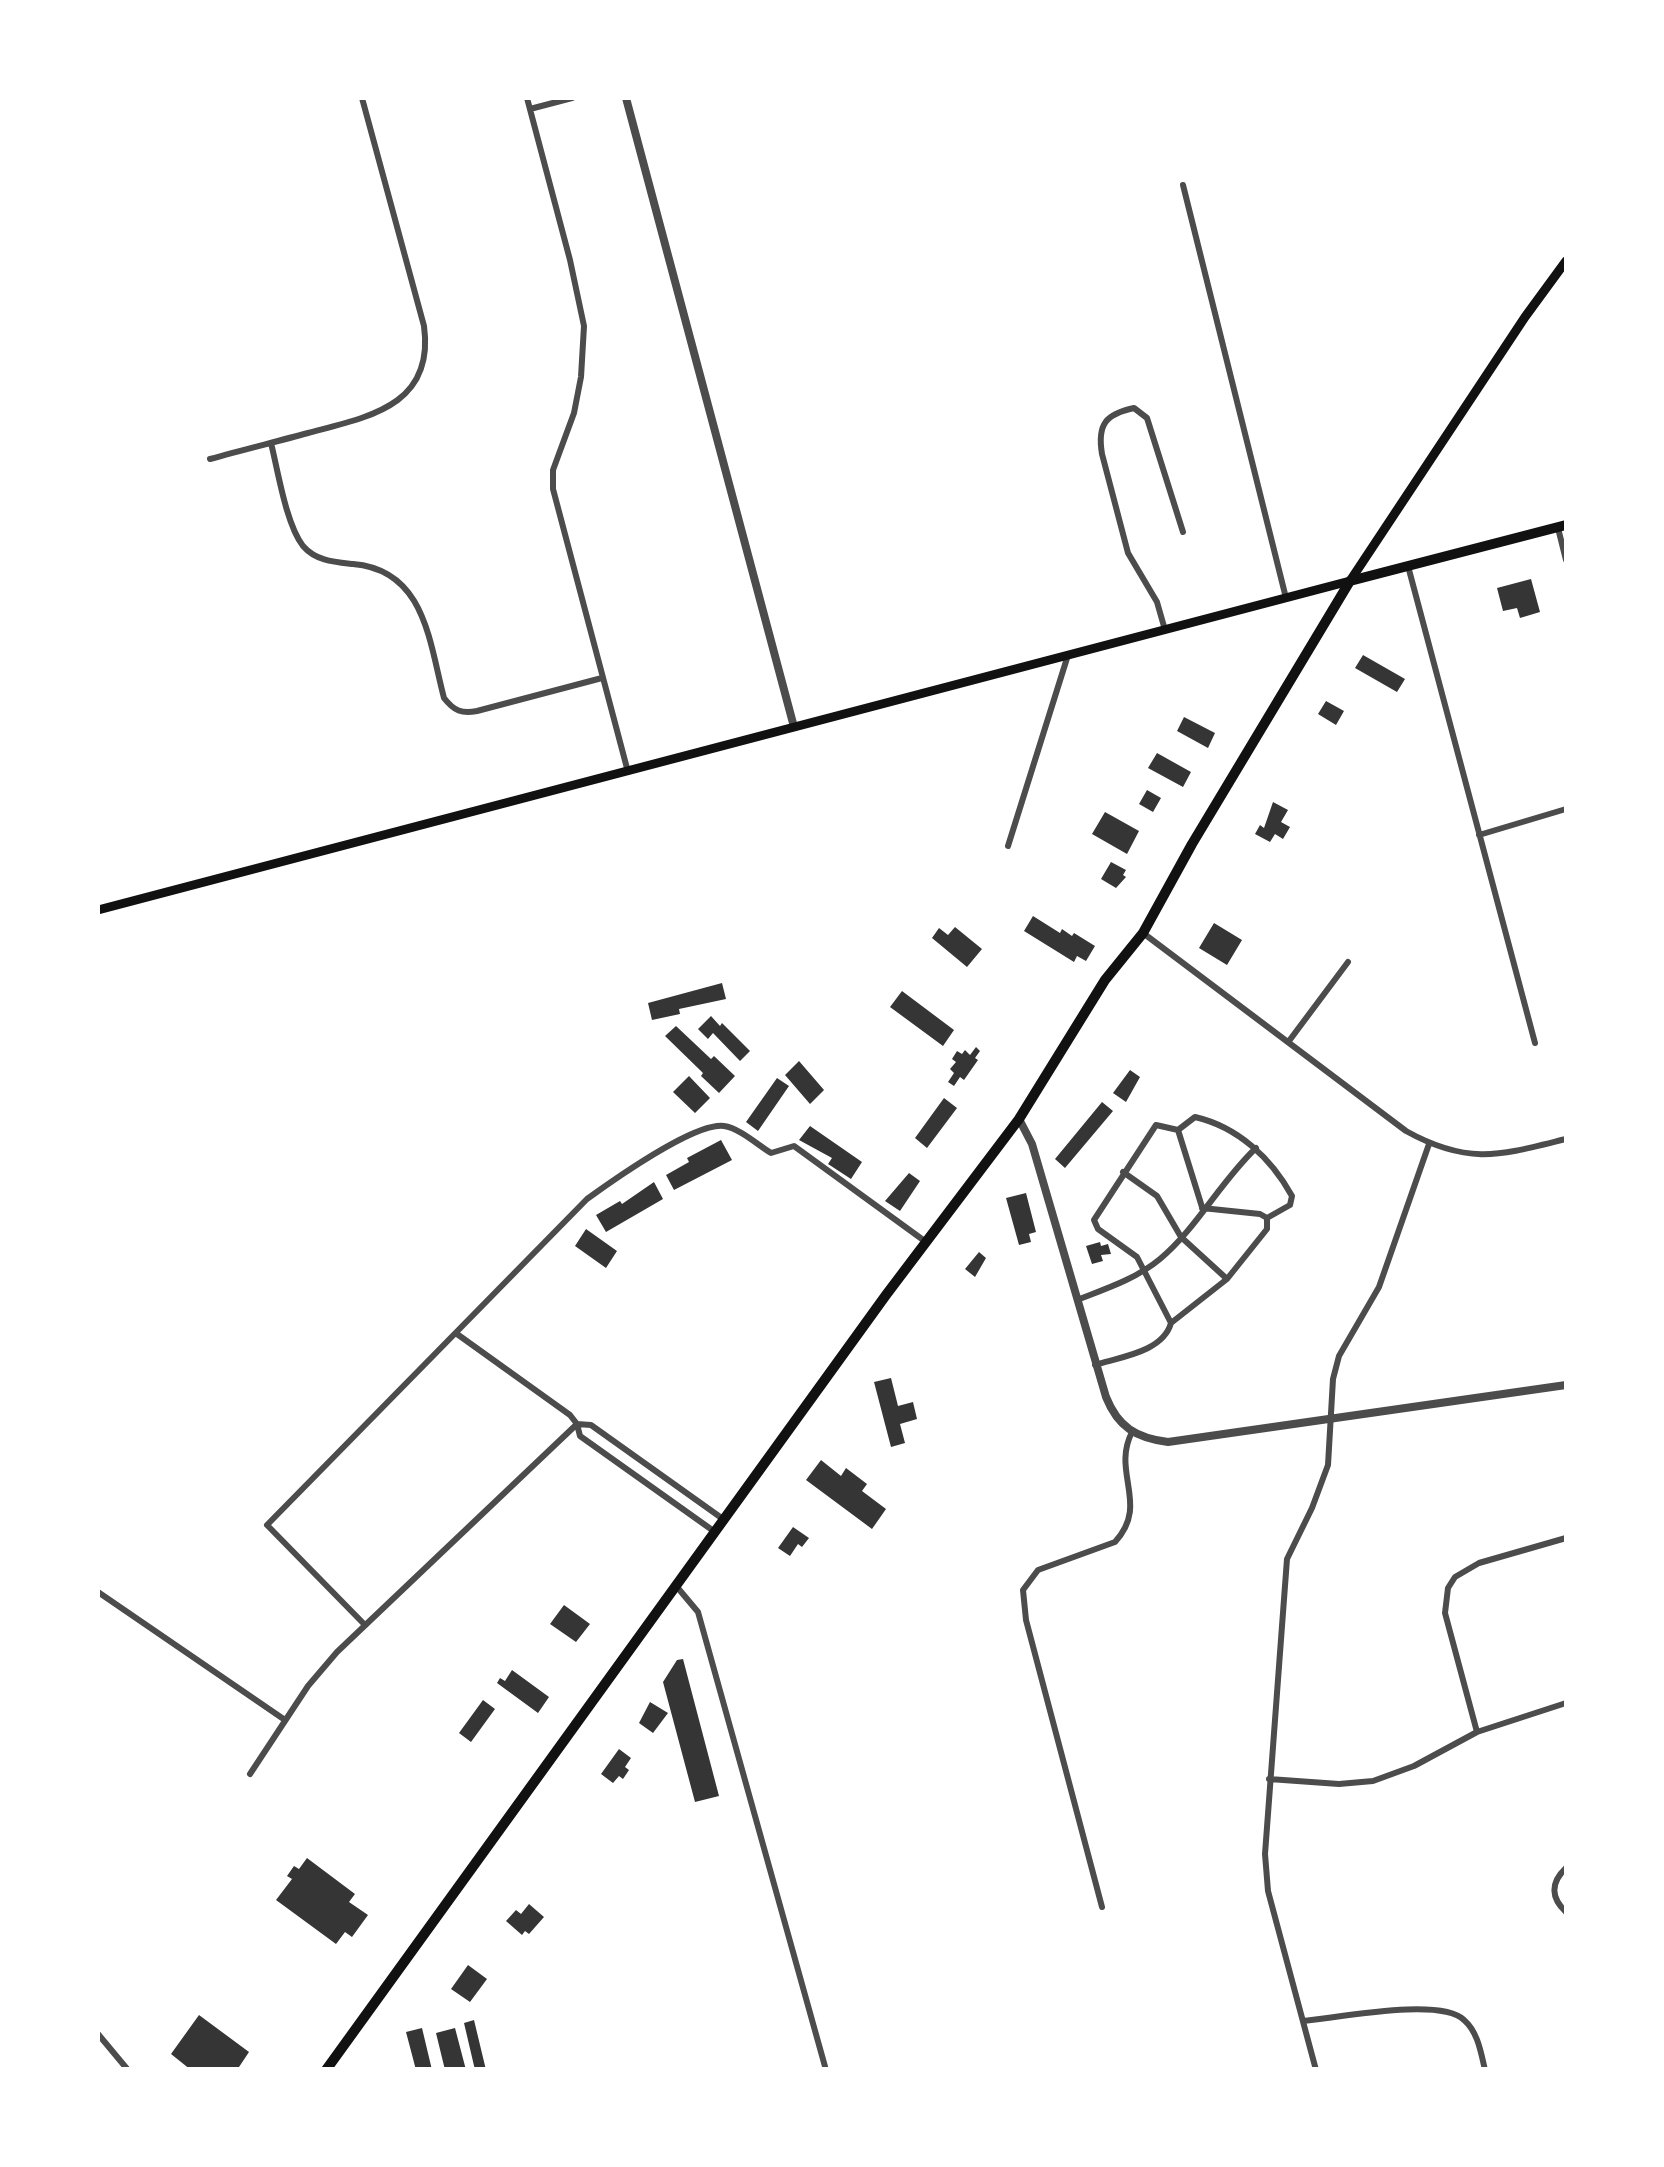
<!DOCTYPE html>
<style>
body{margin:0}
#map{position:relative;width:1664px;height:2167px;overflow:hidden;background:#fff;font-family:"Titillium Web",sans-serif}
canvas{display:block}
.frame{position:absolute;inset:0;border:100px solid #fff;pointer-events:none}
</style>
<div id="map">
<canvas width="1664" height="2167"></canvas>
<div class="frame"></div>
</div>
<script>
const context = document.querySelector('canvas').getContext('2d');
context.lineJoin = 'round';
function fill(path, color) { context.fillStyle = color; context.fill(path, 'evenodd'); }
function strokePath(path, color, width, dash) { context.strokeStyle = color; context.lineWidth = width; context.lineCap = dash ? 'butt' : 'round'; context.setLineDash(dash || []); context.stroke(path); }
const building = new Path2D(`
 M1531,579L1540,612L1520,618L1517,608L1503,611L1497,588Z
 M1363,655L1405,679L1397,692L1355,668Z
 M1326,701L1344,711L1336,725L1318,714Z
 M1184,717L1215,733L1208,748L1177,731Z
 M1157,753L1191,772L1183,787L1148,768Z
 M1147,790L1161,798L1153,812L1139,804Z
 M1273,802L1288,810L1281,822L1290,827L1283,839L1275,834L1270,842L1255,834L1260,825L1264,828Z
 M1105,812L1139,831L1127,854L1092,834Z
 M1111,862L1126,870L1123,875L1126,877L1116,888L1101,879Z
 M1033,916L1060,933L1062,929L1072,936L1074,933L1095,946L1086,961L1077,956L1074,962L1024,931Z
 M1214,923L1242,940L1227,965L1199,948Z
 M955,927L982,949L967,967L932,938L939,928L948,935Z
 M722,983L726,999L679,1009L680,1014L652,1020L648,1003Z
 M902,991L954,1030L943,1046L890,1007Z
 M711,1016L720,1026L722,1023L750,1051L740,1061L713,1033L708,1039L698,1029Z
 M676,1026L711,1059L714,1056L735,1076L719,1093L701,1076L703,1073L665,1036Z
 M976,1047L980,1051L975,1058L978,1060L964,1080L960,1077L954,1086L948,1082L954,1073L950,1069L956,1062L952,1059L957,1051L962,1054L965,1050L970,1055Z
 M799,1061L824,1090L810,1104L785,1075Z
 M1130,1070L1140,1077L1126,1102L1113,1093Z
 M689,1076L710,1098L695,1113L673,1092Z
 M777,1078L789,1086L758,1131L746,1122Z
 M944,1098L957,1108L927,1148L915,1138Z
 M1102,1102L1113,1111L1065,1168L1055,1159Z
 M810,1126L862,1162L851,1179L828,1164L832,1158L799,1140Z
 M721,1140L732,1160L674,1190L666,1175L689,1162L687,1158Z
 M909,1173L920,1181L900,1211L885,1201Z
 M654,1182L663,1199L606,1232L596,1215L620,1201L622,1204Z
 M1026,1193L1036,1232L1029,1234L1031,1242L1019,1245L1006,1198Z
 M586,1229L617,1251L606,1268L575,1246Z
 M1100,1242L1101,1246L1108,1244L1111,1254L1101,1255L1103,1261L1092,1264L1086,1246Z
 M979,1252L986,1258L975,1277L965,1269Z
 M891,1378L898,1406L913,1402L917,1419L900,1424L905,1443L891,1447L874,1382Z
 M821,1460L841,1476L846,1468L867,1484L862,1491L886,1509L872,1529L806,1480Z
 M793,1527L809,1538L802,1547L798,1544L790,1556L778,1548Z
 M564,1605L590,1624L576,1642L550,1624Z
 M683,1659L719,1796L695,1802L663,1682L677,1660Z
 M512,1670L549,1697L538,1713L497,1683L500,1678L505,1681Z
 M483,1700L495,1709L471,1742L459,1733Z
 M650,1702L668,1713L653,1733L639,1723Z
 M619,1749L631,1758L625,1767L629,1770L623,1779L619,1776L613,1783L601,1774Z
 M307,1858L355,1894L349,1902L368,1915L352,1937L345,1932L336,1944L276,1900L292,1879L287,1876L294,1866L299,1869Z
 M529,1904L544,1917L529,1934L525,1931L522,1935L506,1921L516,1910L521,1914Z
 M468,1965L487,1979L470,2002L451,1989Z
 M199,2015L249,2052L237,2070H191L171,2054Z
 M474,2020L486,2070H475L464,2023Z
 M422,2028L432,2070H416L406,2032Z
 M455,2028L466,2070H445L436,2033Z`);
const minor = new Path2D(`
 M527,98L570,260L584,326L581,377L574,413L553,470V489L628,772
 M530,109L572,98
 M1183,185L1286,598
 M271,443C278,471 286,524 303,546C316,561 334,562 353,564C425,570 429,641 444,698C454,711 462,714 477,711L602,678
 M210,459C242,450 275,442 308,433C368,417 435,406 424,326L362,98
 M1558,528L1566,560
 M1408,566L1535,1043
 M1165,630L1157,602L1128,553L1102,454C1097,424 1106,414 1134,408L1147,418L1183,532
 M1479,835L1566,809
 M1008,846L1068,655
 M1143,933L1406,1131C1469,1166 1501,1155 1566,1139
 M1289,1041L1348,962
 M1178,1130L1202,1207
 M1123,1172L1157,1196L1181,1237L1227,1279L1171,1323
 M1227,1279L1267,1229V1218
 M1077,1300C1105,1289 1136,1279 1160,1259C1196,1229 1221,1181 1256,1148
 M457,1334L570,1415L577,1424L580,1436L715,1532
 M1095,1365C1120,1357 1163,1352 1171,1323L1137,1257L1098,1229L1094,1220L1156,1125L1178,1130L1195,1117C1238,1127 1271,1158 1292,1196L1290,1205L1267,1218L1260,1214L1202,1208
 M577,1424L591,1425L723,1519
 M677,1587L698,1612L826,2070
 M98,1592L285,1720
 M364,1624L267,1525L587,1199C612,1181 695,1122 724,1126C739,1128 758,1145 771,1153L794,1146L926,1242
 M1477,1732L1445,1613L1448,1588L1455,1577L1479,1563L1566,1538
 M250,1774L308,1686L337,1652L577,1424
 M1269,1779L1339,1784L1373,1781L1414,1766L1477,1732L1566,1703
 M1566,1868C1550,1883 1551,1898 1566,1912
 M1102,1907L1026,1620L1023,1590L1038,1570L1115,1542C1150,1504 1111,1473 1132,1432
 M1303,2021C1337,2018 1440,1997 1464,2020C1478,2032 1481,2053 1485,2070
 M98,2034L128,2070
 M1316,2070L1268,1891L1265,1854L1287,1559L1312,1508L1328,1465L1333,1379L1339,1356L1379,1287L1429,1144`);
const tertiary = new Path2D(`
 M626,98L794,727
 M1019,1119L1032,1144L1106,1397C1118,1427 1136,1438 1168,1442L1566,1385`);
const secondary = new Path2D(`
 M98,910L1350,581L1525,317L1566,261`);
const primary = new Path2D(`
 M326,2070L886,1295L1019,1119L1105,980L1143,933L1192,844L1350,581L1566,525`);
fill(building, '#353535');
strokePath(minor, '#4c4c4c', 6);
strokePath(tertiary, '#4c4c4c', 8);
strokePath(secondary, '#111', 9);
strokePath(primary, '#111', 10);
</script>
